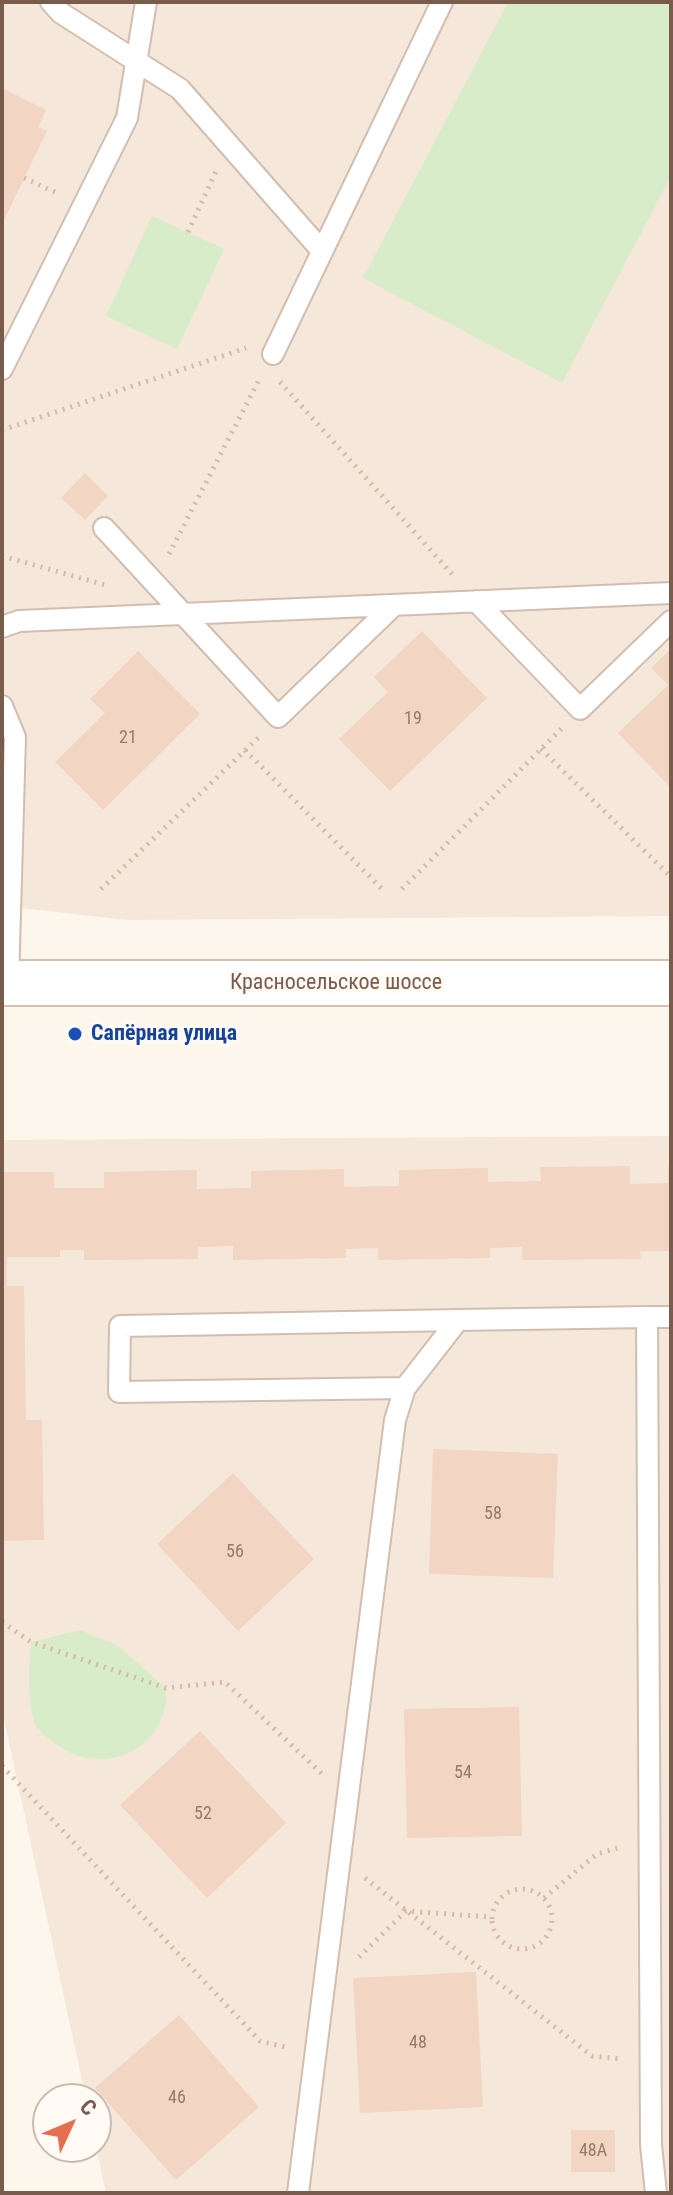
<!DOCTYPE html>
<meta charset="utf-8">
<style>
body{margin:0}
#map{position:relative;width:673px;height:2195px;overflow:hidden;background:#fdf6ec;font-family:"Roboto Condensed",sans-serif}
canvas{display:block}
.frame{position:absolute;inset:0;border:4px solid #7a5c4d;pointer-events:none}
.north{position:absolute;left:32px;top:2083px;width:80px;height:80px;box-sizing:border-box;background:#fffaf3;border:2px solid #cabbb1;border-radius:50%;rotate:46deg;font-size:22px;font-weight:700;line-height:32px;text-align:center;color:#7a5c4d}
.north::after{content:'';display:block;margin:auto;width:28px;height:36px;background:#e76f51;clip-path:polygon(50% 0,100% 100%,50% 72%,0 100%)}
</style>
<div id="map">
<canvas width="673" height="2195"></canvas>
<div class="frame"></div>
<div class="north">С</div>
</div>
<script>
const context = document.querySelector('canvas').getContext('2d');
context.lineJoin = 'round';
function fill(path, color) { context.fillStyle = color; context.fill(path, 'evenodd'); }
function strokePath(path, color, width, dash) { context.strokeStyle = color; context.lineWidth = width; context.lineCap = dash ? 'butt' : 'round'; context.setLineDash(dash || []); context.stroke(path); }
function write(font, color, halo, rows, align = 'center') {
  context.font = font + ' "Roboto Condensed",sans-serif'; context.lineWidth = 7; context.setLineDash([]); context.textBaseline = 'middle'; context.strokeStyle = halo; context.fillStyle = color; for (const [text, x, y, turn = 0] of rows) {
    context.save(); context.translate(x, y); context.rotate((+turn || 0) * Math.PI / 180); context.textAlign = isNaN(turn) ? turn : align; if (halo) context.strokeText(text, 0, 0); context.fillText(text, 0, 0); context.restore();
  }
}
const residential = new Path2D(`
 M2,2H671V916L127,920L2,906Z
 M671,1136V2193H106L96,2147V2099H86L2,1710V1140Z`);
const green = new Path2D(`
 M508,2H671V176L562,383L363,278Z
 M152,216L224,249L177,349L106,316Z
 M80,1630L118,1646L166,1688C171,1751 97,1782 51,1740C47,1737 40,1732 37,1728C26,1707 29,1665 31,1642Z`);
const building = new Path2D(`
 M2,88L46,110L38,127L47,131L2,224Z
 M85,473L108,496L85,520L61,498Z
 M422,631L487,698L390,791L339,739L388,692L374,677Z
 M671,649V784L669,786L618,733L668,685L651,668Z
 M138,651L200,714L103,810L55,762L105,713L90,699Z
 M630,1166V1184L668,1183V1167H671V1251H640L641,1259L522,1260V1247L490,1248V1258L378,1260V1248L346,1249V1258L233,1260V1246L198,1247V1259L84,1260V1250H60V1257H7V1286H24L26,1420H42L44,1540L2,1541V1172H54V1188H104V1172L197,1170V1189L251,1188V1171L344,1169V1187L399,1186V1170L488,1168V1182L541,1181L540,1167Z
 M433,1449L558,1454L553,1578L429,1574Z
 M233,1473L314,1559L238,1631L157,1544Z
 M519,1707L522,1836L407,1838L404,1709Z
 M200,1731L286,1823L207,1898L120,1805Z
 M476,1972L483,2107L360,2113L353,1978Z
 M179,2015L259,2107L176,2180L95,2088Z
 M571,2130H615V2172H571Z`);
const path = new Path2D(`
 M24,178L59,194
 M188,232L216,171
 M280,382L452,574
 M2,430L246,348
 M169,554L260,378
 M2,556L109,586
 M541,749L671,877
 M245,750L382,889
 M101,889L259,737
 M402,889L562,728
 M2,1622L31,1642L166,1688L225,1682L322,1774
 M2,1766L260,2041L289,2048
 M365,1878L592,2056L622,2059
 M492 1919a30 30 0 1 1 60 0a30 30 0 1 1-60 0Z
 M544,1898L597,1854L621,1847
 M359,1957L406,1911L491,1917`);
const lane = new Path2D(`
 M51,2L61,13L180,89L322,251
 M273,354L442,2
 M2,369L127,118L146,2
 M104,528L278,717L394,605
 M476,601L580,709L671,621
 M2,627L19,621L671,593
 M2,706L15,737L8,983
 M405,1388L119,1392L120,1326L458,1320
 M298,2193L395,1420L405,1388L458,1320L647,1317
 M656,2193L651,2145L647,1317H671`);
const secondary = new Path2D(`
 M2,983H671`);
const markers = [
 [75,1034,8,"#1a4fb4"]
];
const numberNames = [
 ["19",413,719],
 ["21",128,738],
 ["58",493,1514],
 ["56",235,1552],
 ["54",463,1773],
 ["52",203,1814],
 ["48",418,2043],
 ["46",177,2098],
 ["48А",593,2151]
];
const streetNames = [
 ["Красносельское шоссе",336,983]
];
const transitNames = [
 ["Сапёрная улица",91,1034]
];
fill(residential, '#f5e8da');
fill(green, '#d8ecc9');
fill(building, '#f3d5c3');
strokePath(lane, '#d1beb0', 24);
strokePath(secondary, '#d6c0b0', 48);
strokePath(path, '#d9b8a5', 5, [2, 6]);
strokePath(lane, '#fff', 20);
strokePath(secondary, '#fff', 44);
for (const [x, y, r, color] of markers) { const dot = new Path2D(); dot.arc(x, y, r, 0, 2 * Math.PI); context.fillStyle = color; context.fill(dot); strokePath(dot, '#fffaf3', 3); }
write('18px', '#987a6a', null, numberNames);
write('22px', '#7a5c4d', '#fffaf3', streetNames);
write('bold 22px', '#164399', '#fffaf3', transitNames, 'left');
</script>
